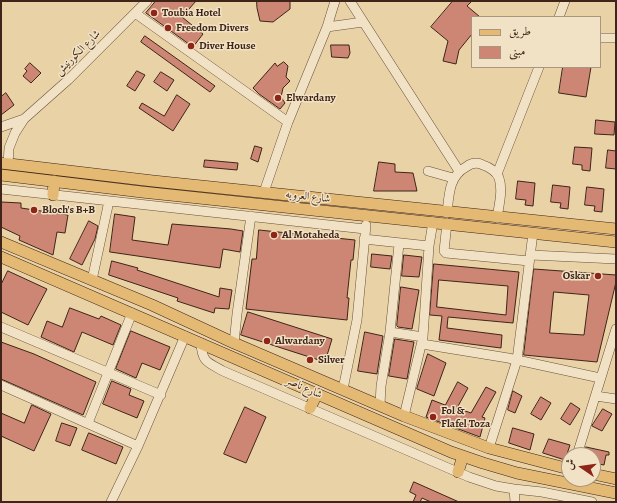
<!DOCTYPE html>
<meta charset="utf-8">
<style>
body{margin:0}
#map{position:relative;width:617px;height:503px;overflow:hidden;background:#e9d2a6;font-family:Alegreya,Amiri,serif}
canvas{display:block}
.frame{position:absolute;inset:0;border:2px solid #3e2419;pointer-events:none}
.legend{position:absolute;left:471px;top:16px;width:130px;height:52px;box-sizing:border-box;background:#f1e2c5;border:1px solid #a99680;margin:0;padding:5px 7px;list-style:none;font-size:12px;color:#3e2419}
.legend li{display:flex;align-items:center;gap:8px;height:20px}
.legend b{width:20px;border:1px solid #a99680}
.north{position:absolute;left:561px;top:447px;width:40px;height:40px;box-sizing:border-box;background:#f1e2c5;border:1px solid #a99680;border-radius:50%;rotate:283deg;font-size:11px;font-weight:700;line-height:16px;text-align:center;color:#3e2419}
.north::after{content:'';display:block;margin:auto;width:14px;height:18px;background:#8f2418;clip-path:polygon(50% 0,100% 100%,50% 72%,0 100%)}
</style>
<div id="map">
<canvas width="617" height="503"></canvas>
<div class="frame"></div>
<ul class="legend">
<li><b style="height:5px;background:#e4b973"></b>طريق</li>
<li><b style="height:11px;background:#cd8674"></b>مبنى</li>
</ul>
<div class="north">ش</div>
</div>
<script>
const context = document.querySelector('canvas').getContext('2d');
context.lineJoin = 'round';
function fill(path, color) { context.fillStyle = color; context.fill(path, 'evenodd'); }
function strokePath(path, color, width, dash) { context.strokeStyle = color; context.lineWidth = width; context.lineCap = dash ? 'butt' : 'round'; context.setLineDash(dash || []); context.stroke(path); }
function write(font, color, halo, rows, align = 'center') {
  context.font = font + ' Alegreya,Amiri,serif'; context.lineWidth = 3; context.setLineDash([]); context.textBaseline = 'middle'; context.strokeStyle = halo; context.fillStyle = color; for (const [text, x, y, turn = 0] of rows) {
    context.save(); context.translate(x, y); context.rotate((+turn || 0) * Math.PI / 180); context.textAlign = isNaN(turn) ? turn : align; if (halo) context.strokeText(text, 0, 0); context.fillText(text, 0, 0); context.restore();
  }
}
const building = new Path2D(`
 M156,1H196L182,17L203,34L193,47L146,13Z
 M257,1H290V9L273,22L260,21L257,8Z
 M453,1H472L467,6L480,17H472V34L459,50L456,64L443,61L448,41L431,27Z
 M145,36L215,86L210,92L141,42Z
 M331,45H349L350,53L348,58L332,57Z
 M284,62L288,66L286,77L290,81L283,88L281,97L285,103L280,109L259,94L253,88L275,63L277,66Z
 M30,63L41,73L31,83L23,76L27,71L25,69Z
 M563,67H591L586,97L559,93Z
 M137,71L145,75L135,91L127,86Z
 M161,72L174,80L167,91L154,82Z
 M6,93L14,105L1,115V97Z
 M177,95L190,104L173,131L139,108L142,103L164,116Z
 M596,120L615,122L614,135L595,134Z
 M255,146L262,148L258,162L251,159Z
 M575,147L592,148L590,171L582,170V165L573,164Z
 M608,150L616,151V169L606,168Z
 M205,160L238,163L237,170L204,167Z
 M379,162L395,164V172L413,173L417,191H374Z
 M518,181L535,183L533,206L525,205L526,200L516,199Z
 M553,185L570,187L568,209L560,208L561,203L551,202Z
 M587,187L604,189L602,212L594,211L595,206L585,205Z
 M1,202L21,203V208L68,215L65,233L57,232L53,255L19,240L20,236L1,227Z
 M115,214L135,217L132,240L168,245L172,224L231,229L243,231L240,252L223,249L220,268L110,252Z
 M89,221L98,226L95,239L82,265L70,259Z
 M259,230L355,240L353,260H351L347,298H349L347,320L246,309L252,259H256Z
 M372,254L392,256L390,269L371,267Z
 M404,255L422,257L419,277L402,276Z
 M112,261L138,268L137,270L219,297L220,288L232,290L229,309L215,308L214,313L177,301L178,298L109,275Z
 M434,264L519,272L513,323L448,317L447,328L502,335L501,348L439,340L442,316L430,315ZM439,280L508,286L506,315L437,307Z
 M534,269L616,275V282L597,362L524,355ZM554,292L589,295L584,335L550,333Z
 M8,271L47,289L28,325L1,312V285Z
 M401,287L419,290L412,329L398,327L397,326Z
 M70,308L99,319L101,316L121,325L113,345L82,332L74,352L41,337L47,321L62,327Z
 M248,312L332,339L325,362L241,335Z
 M131,331L170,347L160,370L142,363L136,378L116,369Z
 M365,332L383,336L377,374L358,371Z
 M395,339L414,342L407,379L389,376Z
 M1,342L34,354L96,382L83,415L1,379Z
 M428,354L446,363L434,396L417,389Z
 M112,381L131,389L129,395L144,401L137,418L103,404Z
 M458,382L468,388L457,408L471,413L486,387L496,392L482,417L485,418L480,437L426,417L432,400L445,405Z
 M513,391L522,396L515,413L508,410Z
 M541,397L551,403L541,420L531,414Z
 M571,403L580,409L570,425L561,419Z
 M32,405L51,414L34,451L1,436V413L24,423Z
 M245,407L266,417L246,463L224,454Z
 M603,409L612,414L602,431L592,426Z
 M62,423L77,428L70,446L56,441Z
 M513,428L534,434L530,450L509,443Z
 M89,433L123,447L116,464L82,450Z
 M549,439L570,445L565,460L543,453Z
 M586,447L609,452V455H606L604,465L593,463V455H583Z
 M414,482L459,502H431L422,498L420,502H413L416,495L410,492Z`);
const minor = new Path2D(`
 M350,1L459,171
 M135,13L288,122
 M559,17L565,1
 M327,27L363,22
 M600,38H616
 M1,127L24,119
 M8,164L9,148L15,133L24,119L68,80L147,1
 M428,171L453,178
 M497,174L539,67
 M1,189L365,229
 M264,192L288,122L327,27L335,1
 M447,213C449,195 449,176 466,167C471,163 477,162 483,165C489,167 497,172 499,178C503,190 499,205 497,218
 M447,223L444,251L446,253L529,261
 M364,239L429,246
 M531,255L616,259
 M92,280L109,201
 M1,327L161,395
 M390,332L423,337
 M201,343C202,362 207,362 223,371L469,477L496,486L514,489L542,492L592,502
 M234,343L237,314L251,216
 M422,344L508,358L600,378
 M1,385L138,446
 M343,389L357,320L366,225
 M596,396L616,399
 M380,405L381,386L390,332L399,244
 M404,416L423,337L429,246L433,222
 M88,423L132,313
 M489,448L517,360L533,233
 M577,455L616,329
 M514,489L515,502
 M111,502L138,446L185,336`);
const major = new Path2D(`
 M1,163L153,181L616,229
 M1,175L142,192L616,242
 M53,195L54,181
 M1,242L152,305L234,343L404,416L489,448L569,469
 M1,257L451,452L483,463L517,473L616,493
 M310,408L317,394
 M458,472L463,456
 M593,474L616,479`);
const markers = [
 [154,13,4,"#8f2418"],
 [168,28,4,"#8f2418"],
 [191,46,4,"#8f2418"],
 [278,98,4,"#8f2418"],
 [34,210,4,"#8f2418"],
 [274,235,4,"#8f2418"],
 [598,276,4,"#8f2418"],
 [267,341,4,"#8f2418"],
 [310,360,4,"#8f2418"],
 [433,417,4,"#8f2418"]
];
const poiNames = [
 ["Toubia Hotel",162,13],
 ["Freedom Divers",176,28],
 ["Diver House",199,46],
 ["Elwardany",286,98],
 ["Bloch's B+B",42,210],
 ["Al Motaheda",282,235],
 ["Oskar",590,276,"right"],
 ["Alwardany",275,341],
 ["Silver",318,360],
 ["Fol &",441,411],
 ["Flafel Toza",441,424]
];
const streetNames = [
 ["شارع الكورنيش",78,53,-45],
 ["شارع العروبه",308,197,6],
 ["شارع ناصر",304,388,24]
];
fill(building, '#cd8674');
strokePath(building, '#3e2419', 1);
strokePath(minor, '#69503c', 10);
strokePath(major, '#3e2419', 12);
strokePath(minor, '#f1e2c5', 9);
strokePath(major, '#e4b973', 11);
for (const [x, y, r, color] of markers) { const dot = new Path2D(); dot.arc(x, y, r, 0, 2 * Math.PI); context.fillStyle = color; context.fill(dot); strokePath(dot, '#f1e2c5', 1.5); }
write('bold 11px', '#3e2419', '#f1e2c5', poiNames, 'left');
write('11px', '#3e2419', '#f1e2c5', streetNames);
</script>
